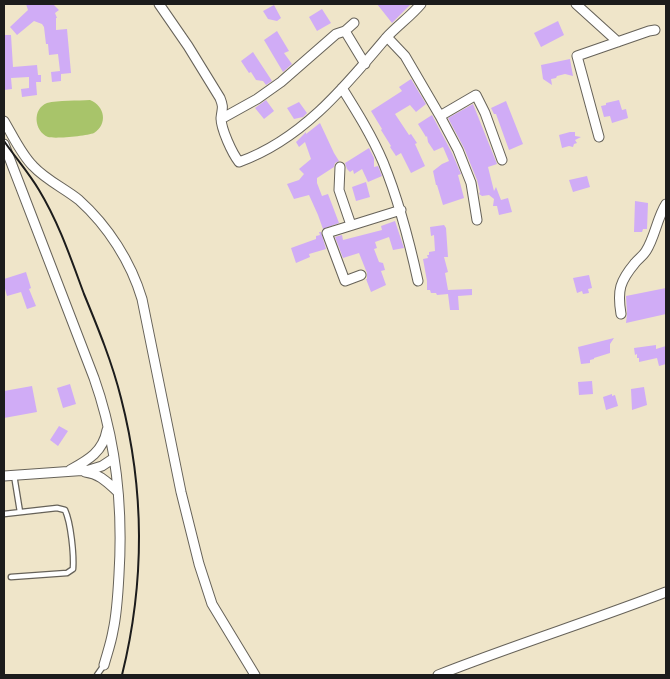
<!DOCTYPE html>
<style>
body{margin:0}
#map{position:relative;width:670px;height:679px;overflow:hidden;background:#efe5c9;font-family:"Patrick Hand",sans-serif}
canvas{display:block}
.frame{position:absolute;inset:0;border:5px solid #1c1c1c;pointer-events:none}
</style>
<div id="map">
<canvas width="670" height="679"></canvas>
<div class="frame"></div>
</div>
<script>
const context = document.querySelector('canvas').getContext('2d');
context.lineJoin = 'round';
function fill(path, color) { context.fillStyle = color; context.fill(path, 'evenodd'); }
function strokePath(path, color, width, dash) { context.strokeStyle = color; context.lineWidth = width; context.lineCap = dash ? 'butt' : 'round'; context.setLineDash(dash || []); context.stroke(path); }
const green = new Path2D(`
 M90,100C105,106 108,124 94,133C87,136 55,139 48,137C34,131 32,109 47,103C58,100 78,101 90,100Z`);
const building = new Path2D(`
 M26,4H53L59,10L55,13L57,18H56V30L67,29L71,73L61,74V81L52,82L51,72L60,71L58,54L49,55L48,44H46L44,27L42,24L34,21L17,35L10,27L28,10Z
 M377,4H411L392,23Z
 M274,5L281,18L277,21L268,19L263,11Z
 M322,9L331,23L317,31L309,17Z
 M558,21L564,35L541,47L534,33Z
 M277,31L289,51L284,53L292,64L283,72L264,40Z
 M4,35H11L13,67L37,65L38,75H41V82H36L37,95L22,97L21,89L29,88V77L11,78L12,89L4,90Z
 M253,52L272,81L266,85L263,81L256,80L251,72L249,73L241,61Z
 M570,59L573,76L565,74L557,76L556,78L551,79L552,85L543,79L541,65Z
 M411,79L426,104L416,112L410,105L395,114L409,135L411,134L417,143L415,144L425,166L411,173L401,153L396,156L390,147L391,146L381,130L382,129L371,111L402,91L399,87Z
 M266,100L274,111L264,119L255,108Z
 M619,100L622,110L626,109L628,118L612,123L610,116L604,117L601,106L606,105V103Z
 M506,101L523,144L509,150L496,114H494L491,108Z
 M299,102L307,113L303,117L294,119L287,108Z
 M473,104L497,164L488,167L494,191L496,187L501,200L508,198L512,212L499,215L497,206H493L494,199L489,195L482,196L479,194L480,192L477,180L464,148L448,118Z
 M432,115L452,153L461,174L458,175L464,198L443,205L437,185H436L433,171L442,164L449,161L443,147L434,151L428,142L427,136L426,137L418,124Z
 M320,123L334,153L339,161L335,163L334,167L317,178V183L322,196L328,194L339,223L323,229L318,215L309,195L294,199L287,184L299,180L304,174L299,169L311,159L305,142L299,147L296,142L306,132V134Z
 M570,132H575V136L581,137L575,140L577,143L574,144L573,147L569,146L562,148L559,135Z
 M369,148L374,158V167L378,166L382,176L368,182L362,169L354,174L353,170L350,172L347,169L345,163Z
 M587,176L590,187L573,192L569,180Z
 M366,182L370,197L356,201L352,187Z
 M635,201L648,203L647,229H643L642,232H634Z
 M395,221L404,248L393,250L389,237L375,242L377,248L374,249L379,262L383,263L385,270L381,271L386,285L371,292L366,279H367V273L359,253L343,258L335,237L342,235L343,240L382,230L381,226Z
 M444,225L446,228L448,257H444L448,272L445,273L448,290L472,289V295L458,296L459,310H450L448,294L437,295L436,293H431L430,290H427V281L423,259L428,258L427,255H429V252L435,251L434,235L431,236L430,227Z
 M319,232H321L326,249L309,254L310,257L296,263L291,248L316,239V236L320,235Z
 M26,272L31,288L29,289L36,306L27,309L21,292L7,296L4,285V279Z
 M589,275L592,288L588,289L589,293L583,294L582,291L577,293L573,278Z
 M666,288V314L626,323L627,314L626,296Z
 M614,338L610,344V353L594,358V359L590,360V363L581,364L578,347Z
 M656,345V349L666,346V364L659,366L657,358L639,362V358H637V354L635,355L634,348Z
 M592,381L593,394L579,395L578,382Z
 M70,384L76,404L63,408L57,388Z
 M32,386L37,412L4,418V391Z
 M644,387L647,405L632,410L631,389Z
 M612,394V396L615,395L618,406L606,410L603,397Z
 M59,426L68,431L58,446L50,440Z`);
const lane = new Path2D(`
 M14,475L20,512
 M4,514L57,508L65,510C71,523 74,555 73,569L67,573L11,577
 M97,675L104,665`);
const street = new Path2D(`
 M159,4L188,46L220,98C224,108 222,108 221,118C221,129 232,153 239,162C301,140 344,88 386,38C397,26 411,16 421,4
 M576,4L618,42
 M345,31L354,23
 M387,37L405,56L440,116L458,150L471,183L477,220
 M342,88C357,112 372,136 383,162C399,201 409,240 418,281
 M440,116L476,95L485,113L502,160
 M221,119L257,99L281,82L336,34L345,31L365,64
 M4,121C13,136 21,154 33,166C46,180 64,188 79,200C108,226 131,262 142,299L181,492L199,564L212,604L255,675
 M599,137L577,56L649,31L655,30
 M4,144L94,378C116,440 123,508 119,574C118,593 117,613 113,631C111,643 107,654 104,665
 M340,167L339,190L351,225
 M361,275L345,281L327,233L401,210
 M621,314C617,290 620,281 635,263C638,259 643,256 646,251C655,237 657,218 666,204
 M70,470C88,460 103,452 107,430
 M85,472C100,474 107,482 118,492
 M4,476L89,470L102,466L114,458
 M438,675C514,645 591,621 666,592`);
const rail = new Path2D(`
 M4,141C15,157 29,173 39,190C59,223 71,259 84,294C98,328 112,362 121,398C145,491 145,582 122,675`);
fill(green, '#a8c46a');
fill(building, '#d0acf6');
strokePath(lane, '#666259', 7);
strokePath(street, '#666259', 11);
strokePath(lane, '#fff', 4.5);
strokePath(street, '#fff', 9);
strokePath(rail, '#1c1c1c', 2);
</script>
